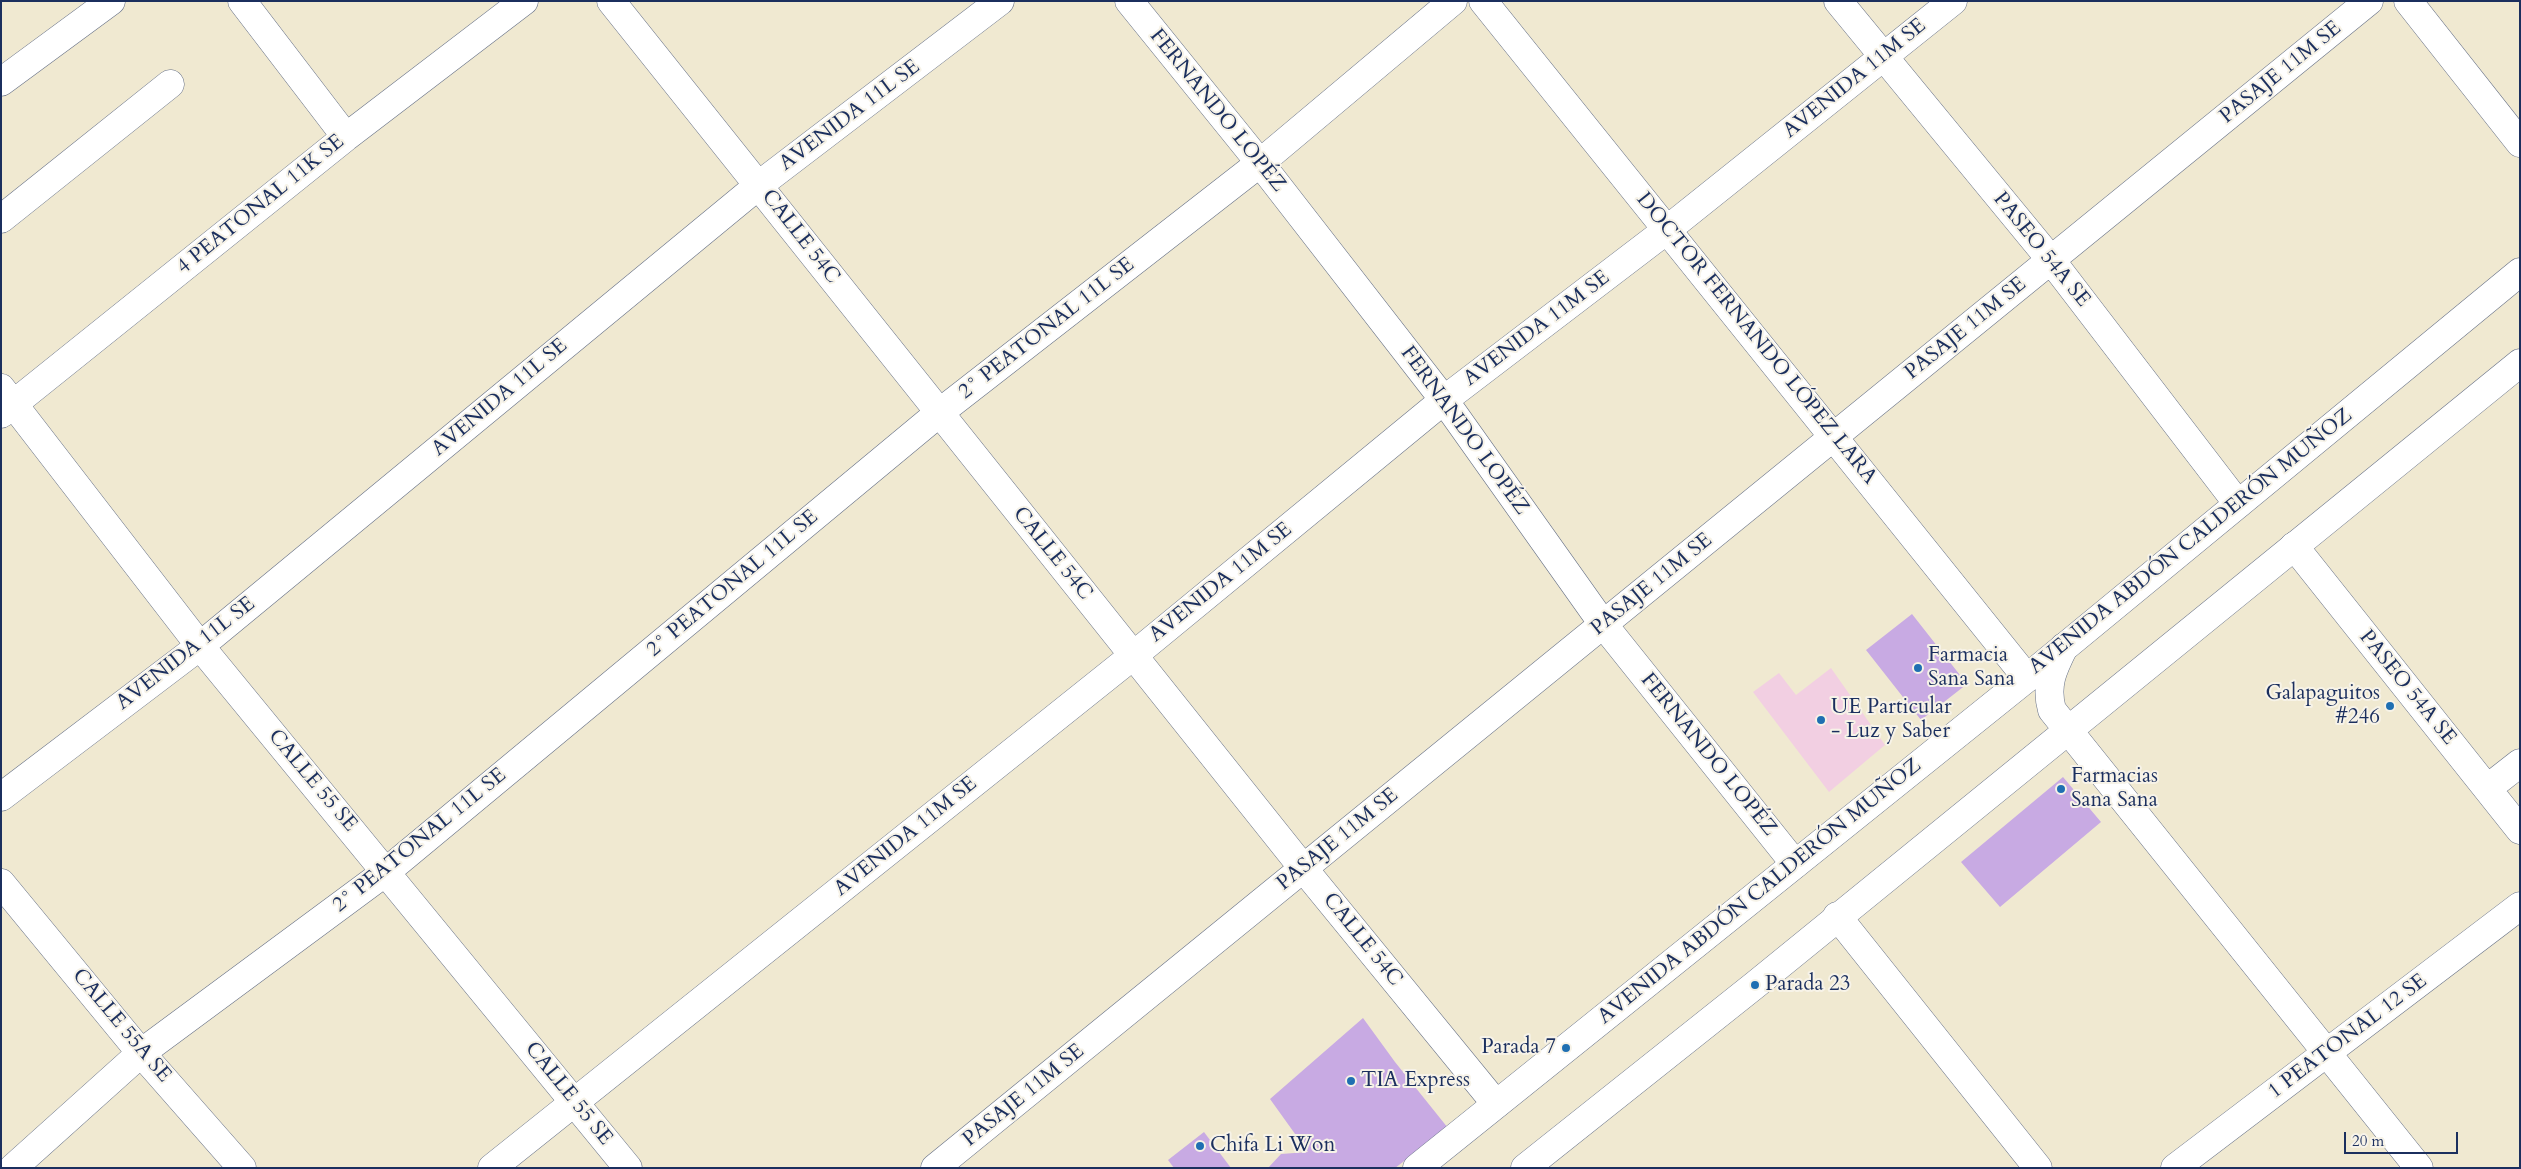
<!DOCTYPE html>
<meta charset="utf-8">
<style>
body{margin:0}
#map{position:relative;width:2521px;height:1169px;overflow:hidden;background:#f0e9d1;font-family:Cardo,serif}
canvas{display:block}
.frame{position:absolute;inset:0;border:2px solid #1b2f5e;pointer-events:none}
.scale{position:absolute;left:2344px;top:1132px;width:114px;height:22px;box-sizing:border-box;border:2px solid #1b2f5e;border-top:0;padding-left:6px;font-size:15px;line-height:18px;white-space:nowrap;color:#1b2f5e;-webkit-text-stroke:4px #f7f3e8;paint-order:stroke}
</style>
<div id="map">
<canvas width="2521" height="1169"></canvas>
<div class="frame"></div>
<div class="scale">20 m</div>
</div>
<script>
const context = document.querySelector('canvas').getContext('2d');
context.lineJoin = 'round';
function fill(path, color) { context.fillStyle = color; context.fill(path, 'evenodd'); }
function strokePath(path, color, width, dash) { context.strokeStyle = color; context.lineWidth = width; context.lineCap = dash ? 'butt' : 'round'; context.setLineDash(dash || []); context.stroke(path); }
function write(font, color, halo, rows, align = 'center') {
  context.font = font + ' Cardo,serif'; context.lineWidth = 4; context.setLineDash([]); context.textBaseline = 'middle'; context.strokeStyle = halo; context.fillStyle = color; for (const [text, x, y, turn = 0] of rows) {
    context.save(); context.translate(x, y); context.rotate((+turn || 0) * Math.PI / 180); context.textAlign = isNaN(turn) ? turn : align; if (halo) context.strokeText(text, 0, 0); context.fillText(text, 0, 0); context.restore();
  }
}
const built = new Path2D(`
 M1831,668L1885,745L1829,792L1753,692L1779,673L1796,695Z`);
const building = new Path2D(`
 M1912,614L1967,684L1921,720L1866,650Z
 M2063,777L2101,822L2000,907L1961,862Z
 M1363,1018L1395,1062L1448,1128L1395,1168H1268L1281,1154L1308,1152L1270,1099Z
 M1204,1132L1231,1168H1174L1168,1160Z`);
const minor = new Path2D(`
 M242,1L346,137
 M611,1L1303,868L1496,1104
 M1129,1L1260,163L1444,400L1603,624L1795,864
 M1483,1L2027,678
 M1838,1L2051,260L2238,504
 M2408,1L2520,143
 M1,82L111,1
 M1,219L170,84
 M1,388L200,646L628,1168
 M1,414L346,137L524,1
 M2294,546L2520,830
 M2064,647C2053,669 2045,685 2052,710L2419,1168
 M2488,788L2520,763
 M1,797L200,646L759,185L1000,1
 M1,883L141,1053L242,1168
 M1837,916L2038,1168
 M13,1168L141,1053L387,871L939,413L1260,163L1453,1
 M492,1168L1134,655L1444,400L1668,229L1953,1
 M935,1168L2369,1
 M2175,1168L2520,906`);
const major = new Path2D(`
 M1417,1168L2027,678L2520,272
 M1525,1168L1755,985L2520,363`);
const markers = [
 [1918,668,5,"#1f6fb2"],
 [2390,706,5,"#1f6fb2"],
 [1821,720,5,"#1f6fb2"],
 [2061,789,5,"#1f6fb2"],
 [1755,985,5,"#1f6fb2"],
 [1566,1048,5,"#1f6fb2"],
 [1351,1081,5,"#1f6fb2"],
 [1200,1146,5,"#1f6fb2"]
];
const streetNames = [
 ["PASAJE 11M SE",2281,73,-39],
 ["AVENIDA 11M SE",1855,79,-39],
 ["FERNANDO LOPÉZ",1217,111,51],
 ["AVENIDA 11L SE",850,116,-37],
 ["4 PEATONAL 11K SE",261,205,-39],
 ["CALLE 54C",800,237,52],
 ["PASEO 54A SE",2041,250,51],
 ["2° PEATONAL 11L SE",1047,329,-38],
 ["AVENIDA 11M SE",1537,329,-37],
 ["PASAJE 11M SE",1966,329,-39],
 ["DOCTOR FERNANDO LÓPEZ LARA",1756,339,51],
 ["AVENIDA 11L SE",500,398,-40],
 ["FERNANDO LOPÉZ",1464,431,54],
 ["AVENIDA ABDÓN CALDERÓN MUÑOZ",2191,542,-39],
 ["CALLE 54C",1052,554,51],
 ["AVENIDA 11M SE",1221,583,-39],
 ["2° PEATONAL 11L SE",733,584,-40],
 ["PASAJE 11M SE",1652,585,-39],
 ["AVENIDA 11L SE",186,654,-38],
 ["PASEO 54A SE",2407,688,51],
 ["FERNANDO LOPÉZ",1708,755,51],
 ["CALLE 55 SE",312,781,50],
 ["AVENIDA 11M SE",906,837,-39],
 ["PASAJE 11M SE",1338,840,-39],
 ["2° PEATONAL 11L SE",420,841,-39],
 ["AVENIDA ABDÓN CALDERÓN MUÑOZ",1760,892,-39],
 ["CALLE 54C",1362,940,51],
 ["CALLE 55A SE",121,1026,50],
 ["1 PEATONAL 12 SE",2348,1037,-37],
 ["CALLE 55 SE",568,1094,51],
 ["PASAJE 11M SE",1024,1096,-39]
];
const poiNames = [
 ["Farmacia",1928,656],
 ["Sana Sana",1928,680],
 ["Galapaguitos",2380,694,"right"],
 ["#246",2380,718,"right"],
 ["UE Particular",1831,708],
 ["- Luz y Saber",1831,732],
 ["Farmacias",2071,777],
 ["Sana Sana",2071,801],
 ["Parada 23",1765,985],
 ["Parada 7",1556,1048,"right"],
 ["TIA Express",1361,1081],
 ["Chifa Li Won",1210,1146]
];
fill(built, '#f2cfe2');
fill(building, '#c8aae3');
strokePath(minor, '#667086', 29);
strokePath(major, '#667086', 29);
strokePath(minor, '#fff', 28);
strokePath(major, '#fff', 28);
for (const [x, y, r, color] of markers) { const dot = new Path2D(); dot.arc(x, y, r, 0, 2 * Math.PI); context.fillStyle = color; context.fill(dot); strokePath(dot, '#f7f3e8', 2); }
write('21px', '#1b2f5e', '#f7f3e8', streetNames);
write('21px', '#1b2f5e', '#f7f3e8', poiNames, 'left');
</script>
